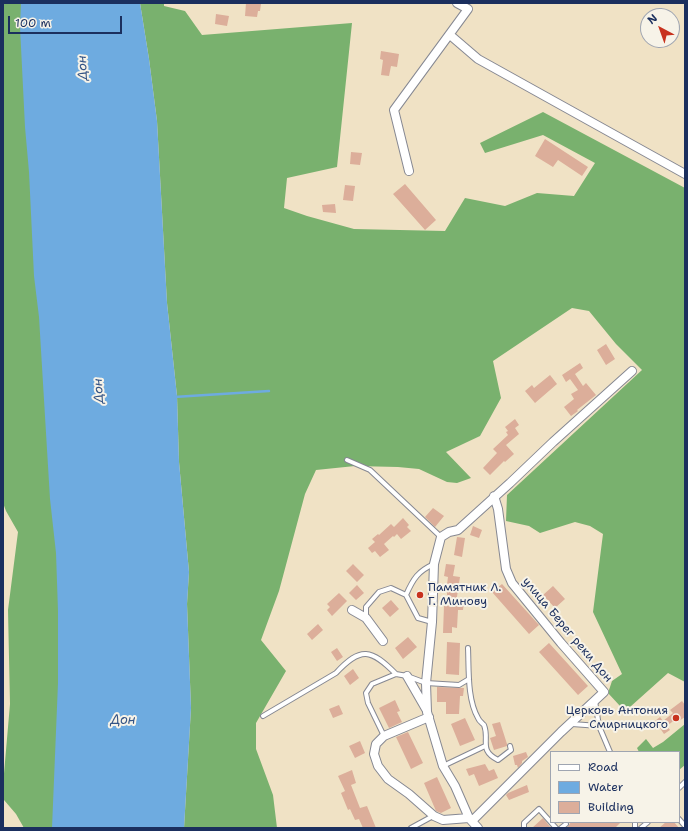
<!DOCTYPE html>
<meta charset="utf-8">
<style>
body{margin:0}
#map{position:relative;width:688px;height:831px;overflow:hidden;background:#f0e2c5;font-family:"Shantell Sans",sans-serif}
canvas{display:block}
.frame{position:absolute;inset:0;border:4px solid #1b2f5e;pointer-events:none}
.legend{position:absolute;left:550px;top:751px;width:130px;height:72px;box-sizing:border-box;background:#f7f3e8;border:1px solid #9fa5b1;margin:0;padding:5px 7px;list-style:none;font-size:12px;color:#1b2f5e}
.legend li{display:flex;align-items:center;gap:8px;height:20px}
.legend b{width:20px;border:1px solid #9fa5b1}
.north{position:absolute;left:640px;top:8px;width:40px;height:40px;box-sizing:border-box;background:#f7f3e8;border:1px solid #9fa5b1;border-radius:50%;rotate:319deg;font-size:11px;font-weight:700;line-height:16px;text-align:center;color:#1b2f5e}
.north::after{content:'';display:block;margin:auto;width:14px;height:18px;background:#c8321e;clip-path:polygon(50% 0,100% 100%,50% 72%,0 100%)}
.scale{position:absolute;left:8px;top:16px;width:114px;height:18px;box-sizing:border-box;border:2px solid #1b2f5e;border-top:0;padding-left:5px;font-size:12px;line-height:14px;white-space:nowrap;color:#1b2f5e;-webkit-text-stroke:3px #f7f3e8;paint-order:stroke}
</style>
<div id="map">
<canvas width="688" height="831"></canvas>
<div class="frame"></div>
<ul class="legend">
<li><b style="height:5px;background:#fff"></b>Road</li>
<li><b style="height:11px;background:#6eabe0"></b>Water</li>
<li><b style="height:11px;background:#dcae9a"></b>Building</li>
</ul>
<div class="north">N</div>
<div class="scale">100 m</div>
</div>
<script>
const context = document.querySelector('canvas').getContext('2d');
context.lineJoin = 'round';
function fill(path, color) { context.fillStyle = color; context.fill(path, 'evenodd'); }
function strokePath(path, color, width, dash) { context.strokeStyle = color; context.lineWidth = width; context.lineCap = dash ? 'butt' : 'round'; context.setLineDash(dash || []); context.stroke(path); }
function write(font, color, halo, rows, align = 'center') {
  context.font = font + ' "Shantell Sans",sans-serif'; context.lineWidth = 4; context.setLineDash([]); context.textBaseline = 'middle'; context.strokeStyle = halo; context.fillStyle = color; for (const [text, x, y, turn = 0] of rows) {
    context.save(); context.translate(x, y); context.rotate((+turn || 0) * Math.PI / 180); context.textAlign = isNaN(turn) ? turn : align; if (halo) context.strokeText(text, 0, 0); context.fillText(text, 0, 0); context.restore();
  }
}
const forest = new Path2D(`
 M3,3H24L56,504L62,699L56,828H24L16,814L4,800L3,785L10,704L8,610L18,532L6,511L3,503Z
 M140,3H164V6L185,11L202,35L352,23L337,167L287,178L284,208L307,216L354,229L445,231L465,198L505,206L537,193L574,196L595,163L543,135L485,153L480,143L543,112L685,188V682L668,673L630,707L620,706L608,693L612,681L622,674L593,612L603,534L590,526L575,522L540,533L529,526L506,521L507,495L642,370L616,344L589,311L572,308L493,361L501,398L480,436L446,452L471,478L457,483L447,482L419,469L398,467L355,466L316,470L305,494L279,591L261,640L286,671L256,723V749L273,795L277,828H184L191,708L187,604L189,572L179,462L177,396L167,303L157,121L149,59Z
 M685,724V765L679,770V752H639L637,748L646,739L653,748L663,742Z`);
const water = new Path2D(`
 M21,3H140L149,59L157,121L167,303L177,396L179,462L189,572L187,604L191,708L184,828H52L58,683V611L56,553L50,499L39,317L34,276L29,172L25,127L20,27Z`);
const stream = new Path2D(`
 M174,397L269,391`);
const building = new Path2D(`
 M246,3L261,4L260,11H258L257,17L245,16Z
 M216,14L229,16L227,26L215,24Z
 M381,51L399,54L397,67L391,66L389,76L381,75L383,60L380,59Z
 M545,139L588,167L582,176L558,160L553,167L535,156Z
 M351,152L362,153L360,165L350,164Z
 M405,184L436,220L425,230L393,194Z
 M345,185L355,186L353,201L343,200Z
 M335,204L336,213L323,212L322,205Z
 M606,344L615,359L606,365L597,350Z
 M580,363L583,368L575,374L583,386L586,383L596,395L577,410L578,411L571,416L564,407L574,399L571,394L578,390L570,379L566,382L562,375Z
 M550,375L557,384L535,403L525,391L532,385L534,388Z
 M515,419L519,425L515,428L519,434L506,445L514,454L505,462L504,461L490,475L483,468L497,453L493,449L508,435L506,432L508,431L505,427Z
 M433,508L444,516L435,527L425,517Z
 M403,518L409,525L407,527L411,531L401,539L397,534L394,537L393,536L384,544L389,550L380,557L375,551L372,553L368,548L375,542L372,539L378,534L379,535L391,524L394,527Z
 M473,526L482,530L479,538L470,535Z
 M457,537L465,538L462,557L454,555Z
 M353,564L364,575L357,582L346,571Z
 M446,564L455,565L453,576L460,577L456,603H464L463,610H458L457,628L452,627V633H443L444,606H447V592H446L448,577L444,576Z
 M502,584L539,625L529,634L492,592Z
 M357,585L364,593L356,600L349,593Z
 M553,586L565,599L555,608L543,595Z
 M339,593L347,601L332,616L327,610L330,607L327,604Z
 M391,600L399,609L390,617L382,608Z
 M318,624L323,630L312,640L307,634Z
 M408,637L417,647L403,659L395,648Z
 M447,642L460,643L459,675L446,674Z
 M549,643L588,686L578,695L539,652Z
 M337,648L343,657L337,661L331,652Z
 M353,669L359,678L350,685L344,676Z
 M437,687L464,688L463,696H460L459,714H446V702H437Z
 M395,700L400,711L397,712L402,722L389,728L379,708Z
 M682,701L685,705V717L679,721L677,718L667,726L670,730L664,734L655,721L660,717L663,721L673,713L670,710Z
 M339,705L343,714L333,718L329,709Z
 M465,718L475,740L460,746L451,724Z
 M500,722L507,744V746L494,750L490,738L496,736L492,724Z
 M408,732L423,763L411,769L396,737Z
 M360,741L365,753L355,758L349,746Z
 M526,752L528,757L522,761V763L518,768L517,765H515L513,756Z
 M485,764L489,771L494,769L498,778L479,786L474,774L469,776L466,769Z
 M352,770L356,783L351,785L360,808L367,806L376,828H363L359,819L355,820L350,809L348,810L341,793L345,791L338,776Z
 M437,777L451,808L441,813L436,811L424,783Z
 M527,785L529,792L509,800L506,795L508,793Z
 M543,818L551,828H532Z
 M571,822H621L615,828H567Z
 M666,822H674L679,828H659Z`);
const service = new Path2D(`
 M347,460L370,470L441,537
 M406,595L418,618L432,622
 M366,618V607L379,592L391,588L406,595C413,579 418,571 434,564
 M468,648C469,669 467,699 478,718C479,721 482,723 484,725C490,740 478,750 498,760L511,750L510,746
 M595,701L599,726
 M263,716L336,673C361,646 371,649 396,674
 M572,724L599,726L610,752
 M384,736L368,703L366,693L372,684L396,674L407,676L426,683L459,685L469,679
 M443,766L485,746
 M679,788L685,782
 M679,819L685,826
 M635,822V828
 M411,828L433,816
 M524,828V823L539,809L556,828
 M561,828L566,824
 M641,828L648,822`);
const minor = new Path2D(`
 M450,35L478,59L685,174
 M409,171L394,110L468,9L457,3
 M352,610L366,618L383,641
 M407,676L426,709
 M429,717L384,736L376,744L374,754L378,766L388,779L409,794L434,816L443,820L469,818
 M472,821L561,732L604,692L561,643L512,583L506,569L498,509L494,496
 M478,828L469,818L455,786L443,766L427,712L426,683L432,622L434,564L441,537L449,532L458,530L510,483L553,442L632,371`);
const markers = [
 [420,595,4,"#c8321e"],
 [676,718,4,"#c8321e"]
];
const poiNames = [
 ["Памятник Л.",428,588],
 ["Г. Минову",428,602],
 ["Церковь Антония",668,711,"right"],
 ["Смирницкого",668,725,"right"]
];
const streetNames = [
 ["улица Берег реки Дон",567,630,50]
];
const waterNames = [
 ["Дон",83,68,-93],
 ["Дон",99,391,-93],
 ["Дон",123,721]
];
fill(forest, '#79b16e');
fill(water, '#6eabe0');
strokePath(stream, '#6eabe0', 2.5);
fill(building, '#dcae9a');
strokePath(service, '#868892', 6);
strokePath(minor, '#868892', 10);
strokePath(service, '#fff', 4);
strokePath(minor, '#fff', 8);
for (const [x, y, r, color] of markers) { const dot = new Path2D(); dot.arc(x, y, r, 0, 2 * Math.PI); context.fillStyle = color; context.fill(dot); strokePath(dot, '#f7f3e8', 1.5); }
write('12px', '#1b2f5e', '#f7f3e8', poiNames, 'left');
write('12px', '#1b2f5e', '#f7f3e8', streetNames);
write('italic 13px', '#345485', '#f7f3e8', waterNames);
</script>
